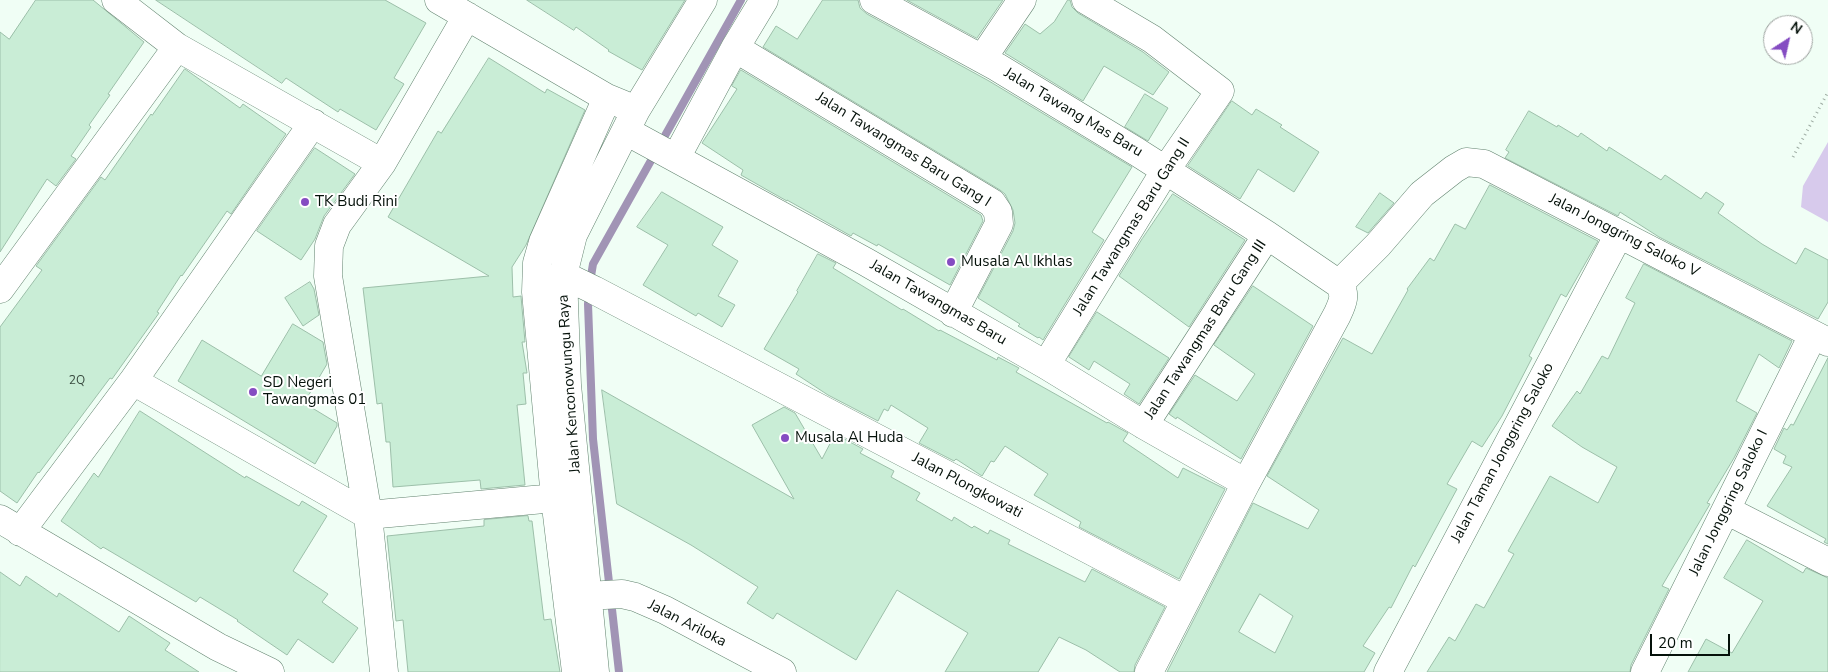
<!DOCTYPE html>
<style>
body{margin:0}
#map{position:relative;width:1828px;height:672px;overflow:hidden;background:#f0fef5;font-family:"Nunito Sans",sans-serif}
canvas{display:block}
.north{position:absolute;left:1763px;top:15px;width:50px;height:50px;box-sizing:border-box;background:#fff;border:1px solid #9ba09d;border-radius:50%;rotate:35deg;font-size:14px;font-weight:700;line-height:20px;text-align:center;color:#05110a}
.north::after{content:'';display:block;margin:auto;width:18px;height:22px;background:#854cc2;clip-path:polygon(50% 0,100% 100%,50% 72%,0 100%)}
.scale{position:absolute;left:1650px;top:634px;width:80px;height:22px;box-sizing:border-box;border:2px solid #05110a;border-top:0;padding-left:6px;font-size:15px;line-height:18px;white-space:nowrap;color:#05110a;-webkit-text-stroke:4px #fff;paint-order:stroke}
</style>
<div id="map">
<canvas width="1828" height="672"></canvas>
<div class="north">N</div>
<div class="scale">20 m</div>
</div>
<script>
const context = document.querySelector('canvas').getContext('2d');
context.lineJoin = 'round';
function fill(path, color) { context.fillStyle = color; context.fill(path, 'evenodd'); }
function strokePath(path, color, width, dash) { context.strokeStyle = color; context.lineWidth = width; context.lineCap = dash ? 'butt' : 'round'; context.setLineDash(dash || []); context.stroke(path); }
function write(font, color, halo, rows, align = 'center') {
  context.font = font + ' "Nunito Sans",sans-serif'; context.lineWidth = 4; context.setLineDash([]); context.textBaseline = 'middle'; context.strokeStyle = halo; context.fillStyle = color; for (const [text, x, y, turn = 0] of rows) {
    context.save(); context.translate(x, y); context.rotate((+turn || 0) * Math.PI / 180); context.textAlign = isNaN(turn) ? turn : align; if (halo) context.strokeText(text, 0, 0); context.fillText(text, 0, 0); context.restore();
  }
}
const green = new Path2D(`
 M1828,142V222L1801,207L1803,186Z`);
const stream = new Path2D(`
 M590,282L593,264L741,0
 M589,293L588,304L593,439L619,672`);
const building = new Path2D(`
 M36,0H93L144,42L108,94L110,95L89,125L91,127L71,156L76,159L56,186L47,179L0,252V32L9,39Z
 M156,0H385L426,23L394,78L404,84L376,130L340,109L338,112L286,78L282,83Z
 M527,0H685L642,70L608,51L609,50L576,27L574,30Z
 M823,0H858L860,8L867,14L989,81L1132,167L1092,232L1104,240L1043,340L1039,337L1038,338L1018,326L1020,324L978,298L1013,231L1015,223L1013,210L1005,194L1000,190L763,47L776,26L797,39Z
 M907,0H1003L977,38Z
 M1068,0H1070L1072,7L1078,13L1143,52L1169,72L1153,95L1104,66L1083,101L1005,53L1025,24L1040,34L1054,22Z
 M489,58L545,93L547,89L585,110L526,245L512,267L513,297L521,296L525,342H522L527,373H523L526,404L517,405L525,485L481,489L480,480L393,487L390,442H386L382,403L377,404L363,288L489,276L388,217L438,131L441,133Z
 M185,69L240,108L243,104L286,134L231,214L227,211L182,276L181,275L157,312L159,313L112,379L110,378L39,473L38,472L17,503L0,491V327L42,270L36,266L101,177L105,180L151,114L152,115Z
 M741,70L981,215L983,221L950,285L878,244L877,246L853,233L851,236L787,200V201L769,191L741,175L743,170L702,143L737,89L732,86Z
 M1145,94L1168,108L1148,141L1125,127Z
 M1232,101L1252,115L1256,109L1282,125L1280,127L1319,152L1294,192L1258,169L1240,199L1188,166Z
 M1529,111L1557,127L1558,125L1578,137L1581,133L1607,151L1609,147L1661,180L1665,175L1701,199L1706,192L1724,204L1718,213L1762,244L1796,264L1805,248L1828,260V302L1818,319L1659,237L1620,212L1618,216L1505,158L1509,152L1506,150Z
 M315,148L355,174L324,216L315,239L301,260L257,231Z
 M1490,185L1598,241L1566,297L1561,294L1529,356L1532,358L1502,416L1482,447L1472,441L1447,484L1457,489L1415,567L1413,565L1391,608L1389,607L1363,646L1375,653L1364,672H1167L1253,503L1308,529L1319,510L1267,476L1343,338L1372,354L1408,290L1407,289L1430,258L1434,261L1455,224L1465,229ZM1260,594L1293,616L1275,653L1239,632Z
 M662,192L723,227L712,245L738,261L718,296L735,305L722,327L698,313L696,316L643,285L668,245L637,227Z
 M1380,193L1394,203L1368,233L1356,227Z
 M1173,194L1245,240L1189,327L1119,276L1142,239Z
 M818,254L836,263L833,268L902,310L903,309L939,331L940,330L997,360L998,357L1019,368L1016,372L1107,423L1108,422L1128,433L1123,441L1178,478L1183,468L1225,489L1179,579L1079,527L1081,522L1034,495L1048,474L1005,446L994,462L991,461L982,476L956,459L954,461L919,443L928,428L891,405L888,411L884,409L878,421L828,395L796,374L799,369L764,349L798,292L797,291Z
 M1644,264L1792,341L1779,368L1759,354L1736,401L1757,413L1734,458L1707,503L1710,504L1662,586L1669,589L1631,665L1630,672H1427L1449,637L1455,641L1476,604L1484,608L1514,554L1508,551L1550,476L1598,503L1617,467L1582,447L1552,426L1577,391L1580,394L1602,356L1608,359L1635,303L1626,298Z
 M310,282L314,289L319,315L303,326L285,298Z
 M1253,286L1313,326L1241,459L1177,417L1176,419L1169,414L1195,375L1237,401L1255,374L1214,345Z
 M1097,312L1169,358L1139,404L1124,394L1130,384L1094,361L1089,370L1069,357Z
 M293,324L323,342L327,364L304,403L337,423V426L315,464L178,381L202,340L261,376Z
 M1828,358V544L1824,542L1826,539L1767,506L1792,467L1783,463L1786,456L1774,449L1784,428L1787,430L1791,424L1793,425Z
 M602,390L794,499L752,425L784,407L795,413L822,459L835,434L863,449L860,453L894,471L891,477L920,493L916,500L952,521L954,517L972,528L974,526L988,534L990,530L1010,540L1008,544L1085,582L1092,569L1165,607L1135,665L1134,672H1120L1086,650L1059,637L1038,672H945L968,633L897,590L856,660L777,613L773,619L747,603L758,587L691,545L617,504Z
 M140,411L245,478L246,476L299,506L302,501L327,516L293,571L328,594L322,602L358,628L333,663L298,639L287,655L237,621L238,620L200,597L196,602L103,547L101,549L61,521L94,473L98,477Z
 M528,516L529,521H532L544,620L551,619L560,672H408L403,620L396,621L387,536L484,526V520Z
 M1747,540L1803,573L1806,568L1828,578V672H1688L1706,639L1732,653L1763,601L1724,578Z
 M0,572L20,586L26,576L57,597L59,593L119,632L129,616L170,643L165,650L199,672H0Z`);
const path = new Path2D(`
 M1793,157L1828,92`);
const minor = new Path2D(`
 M116,0L177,47L382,163
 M439,0L607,98L624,105
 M874,0L997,67L1137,152L1267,235L1339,284C1347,295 1342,304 1337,315L1246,483L1149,672
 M735,48L992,203L998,212L999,224L953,313
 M982,59L1022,0
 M626,131L866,262L1046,365L1144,425L1246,483
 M676,158L735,48L764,0
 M563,275L594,290L1185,600
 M1339,284L1378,245L1422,194L1454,169L1466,162L1484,164L1828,342
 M0,289L177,47
 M1046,365L1165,171L1220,91L1152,39L1086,0
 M133,381L368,515L555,498
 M1144,425L1267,235
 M1726,510L1828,562
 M0,519L218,647L270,672
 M20,532L133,381L313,123
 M587,596L622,594L635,597L665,610L782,672
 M384,672L368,515L328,276L329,246L337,225L382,163L467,16
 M576,672L555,498L536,292L537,263L543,242L607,98
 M595,672L567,385L563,275L573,235L636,110L703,0
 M1388,672L1619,234
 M1645,672L1813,335`);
const markers = [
 [305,202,5,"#854cc2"],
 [951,262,5,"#854cc2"],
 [253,392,5,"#854cc2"],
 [785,438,5,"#854cc2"]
];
const numberNames = [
 ["2Q",77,381]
];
const streetNames = [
 ["Jalan Tawang Mas Baru",1073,113,31],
 ["Jalan Tawangmas Baru Gang I",903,150,32],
 ["Jalan Tawangmas Baru Gang II",1132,227,-58],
 ["Jalan Jonggring Saloko V",1624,236,27],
 ["Jalan Tawangmas Baru",938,303,30],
 ["Jalan Tawangmas Baru Gang III",1206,330,-57],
 ["Jalan Kenconowungu Raya",570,384,-94],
 ["Jalan Taman Jonggring Saloko",1503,453,-62],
 ["Jalan Plongkowati",967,486,28],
 ["Jalan Jonggring Saloko I",1729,503,-64],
 ["Jalan Ariloka",687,624,27]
];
const poiNames = [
 ["TK Budi Rini",315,202],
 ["Musala Al Ikhlas",961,262],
 ["SD Negeri",263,383],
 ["Tawangmas 01",263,400],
 ["Musala Al Huda",795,438]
];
fill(green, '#d7caec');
strokePath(stream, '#a194b5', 8);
fill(building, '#c9edd6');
strokePath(building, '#9cbfa9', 1);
strokePath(minor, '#62836f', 29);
strokePath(path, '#9eaca3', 3, [1, 4]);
strokePath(minor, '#fff', 28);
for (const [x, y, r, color] of markers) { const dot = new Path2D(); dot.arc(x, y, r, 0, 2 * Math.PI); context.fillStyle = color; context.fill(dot); strokePath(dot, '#fff', 2); }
write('12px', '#36483d', null, numberNames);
write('15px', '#05110a', '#fff', streetNames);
write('15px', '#05110a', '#fff', poiNames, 'left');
</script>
